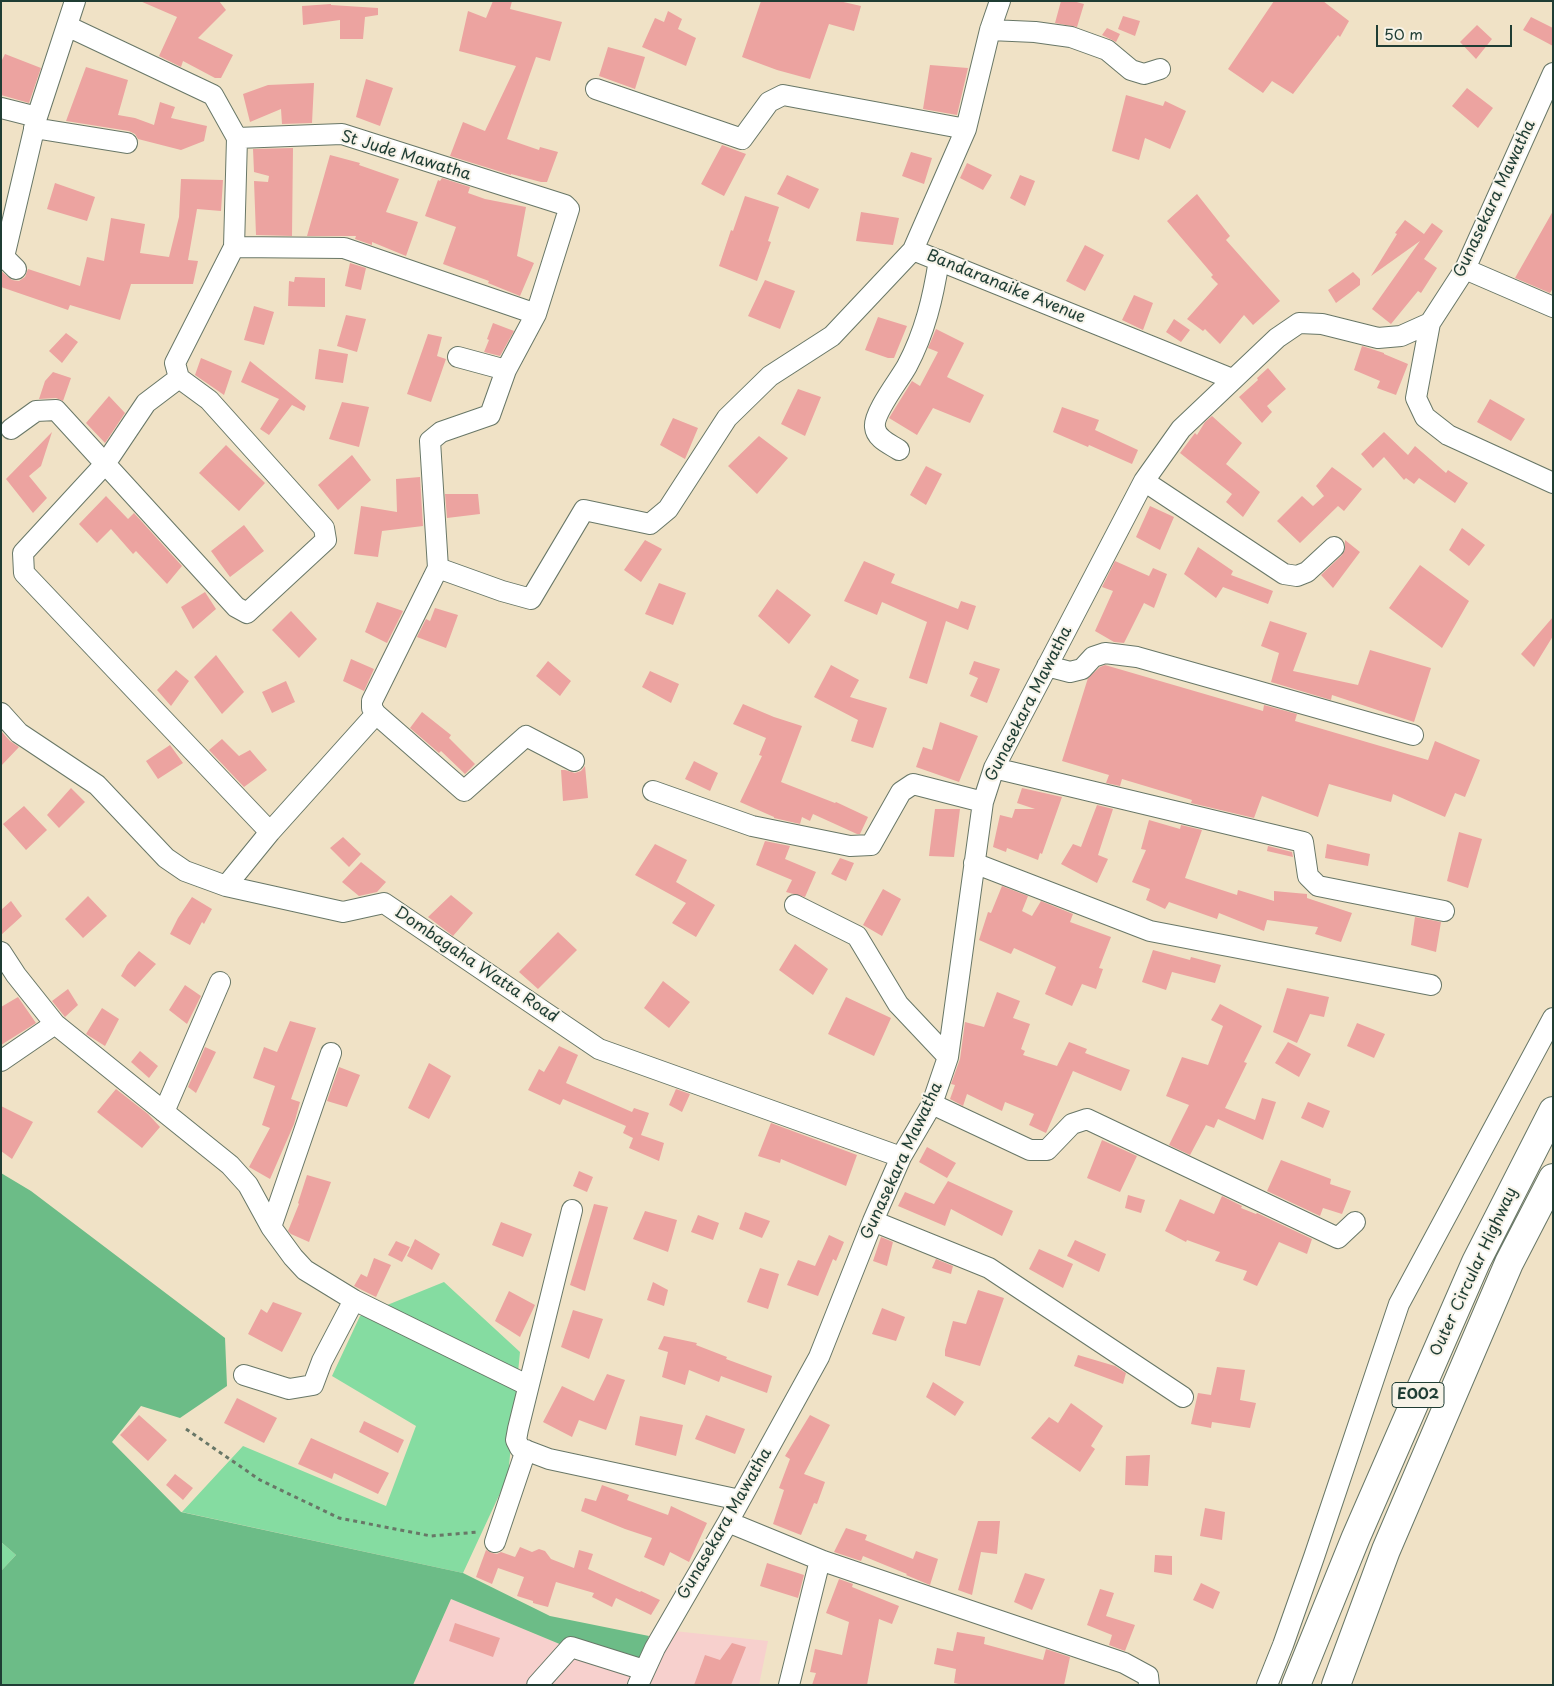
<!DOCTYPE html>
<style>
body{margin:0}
#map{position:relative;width:1554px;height:1686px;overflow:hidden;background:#f0e2c6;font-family:"Playpen Sans",sans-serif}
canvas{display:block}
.frame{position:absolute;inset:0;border:2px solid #1f3d34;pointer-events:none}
.scale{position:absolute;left:1376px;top:25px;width:136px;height:22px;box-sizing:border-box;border:2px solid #1f3d34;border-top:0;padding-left:6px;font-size:15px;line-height:18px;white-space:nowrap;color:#1f3d34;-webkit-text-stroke:4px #f7f3e8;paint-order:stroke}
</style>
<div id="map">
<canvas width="1554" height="1686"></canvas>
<div class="frame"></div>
<div class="scale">50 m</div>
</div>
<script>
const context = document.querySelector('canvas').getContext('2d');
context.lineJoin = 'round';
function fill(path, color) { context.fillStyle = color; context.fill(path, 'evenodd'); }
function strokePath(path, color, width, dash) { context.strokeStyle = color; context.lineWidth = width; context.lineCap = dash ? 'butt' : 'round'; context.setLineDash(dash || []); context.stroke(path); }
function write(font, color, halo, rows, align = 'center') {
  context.font = font + ' "Playpen Sans",sans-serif'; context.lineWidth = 4; context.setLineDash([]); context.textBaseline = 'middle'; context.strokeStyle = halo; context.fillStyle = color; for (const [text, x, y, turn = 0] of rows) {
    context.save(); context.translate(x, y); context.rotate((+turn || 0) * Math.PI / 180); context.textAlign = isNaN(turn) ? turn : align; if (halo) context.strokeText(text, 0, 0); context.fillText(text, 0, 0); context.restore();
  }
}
const built = new Path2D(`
 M451,1599L632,1674L626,1685H413Z
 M674,1631L768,1641L759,1685H650Z`);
const green = new Path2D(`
 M444,1282L520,1352L508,1476L463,1573L182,1512L243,1446L386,1506L416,1426L332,1376L360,1316Z
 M1,1542L16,1555L1,1571Z`);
const forest = new Path2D(`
 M1,1173L31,1191L225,1338L227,1386L180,1418L141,1406L112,1442L181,1512L463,1573L550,1616L649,1636L632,1674L451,1599L413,1685H1V1571L16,1555L1,1542Z`);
const building = new Path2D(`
 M140,1H219L226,10L198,38L233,55L221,78H215L183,61L181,67L159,56L177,17Z
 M493,1H512L510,9L562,22L550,61L536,57L507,139L539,150L540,147L558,152L547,182H541L511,174V175L450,156L463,122L485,131L516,66L459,51L468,11L486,18Z
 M761,1H839L861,6L854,31L829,24L810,79L777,70L742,57Z
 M1061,1H1073L1084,4L1077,27L1055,23Z
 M1274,1H1323L1349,21L1340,37L1338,35L1293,94L1272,81L1263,93L1228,69Z
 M331,4V5L378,8V15L365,17L363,39H340V20L303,25L302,6Z
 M668,11L682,19L678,29L696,38L686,66L642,47L655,18L664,22Z
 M1123,16L1140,21L1135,36L1118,29Z
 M1531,17L1553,28V46L1523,30Z
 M1477,25L1492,39L1476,59L1460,42Z
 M1107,28L1120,34L1116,42L1102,35Z
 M608,47L645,57L635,89L599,76Z
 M5,54L41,68L29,103L1,95V62Z
 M930,65L968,68L957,115L923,109Z
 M86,67L128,80L118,115L135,118L154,125L160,102L175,107L171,118L207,126L204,141L181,150L138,139L135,134L129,131L66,121Z
 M366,79L393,88L380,126L356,117Z
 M314,83L312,123L282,124L281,109L250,122L243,94L268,85Z
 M1467,88L1493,108L1478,128L1452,106Z
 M1126,95L1163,106L1165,101L1186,111L1170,149L1145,138L1139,160L1112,151Z
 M722,145L746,154L724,196L701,184Z
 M293,148L292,236L256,235L254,181L268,182L269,176L254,172L253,149Z
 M911,152L932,158L924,184L902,176Z
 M330,155L360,163L359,165L399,179L386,212L418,222L406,256L372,242V245L355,239L356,236H307Z
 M967,163L992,175L983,190L960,178Z
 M787,175L819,189L809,209L777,194Z
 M1020,175L1035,181L1025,206L1010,198Z
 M442,178L470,187L468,193L485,199L526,207L517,256L534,263L520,296L488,283L489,281L443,264L456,227L425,216L438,180L440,181Z
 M181,179L223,180L221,211L197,209L188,260L198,261L193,284H131L120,320L70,305L68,310L1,287V271L12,280L19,281L25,277L28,269L80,286L87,257L104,261L111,218L145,224L140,253L169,257L179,217Z
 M55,183L95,197L87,221L47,209Z
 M1197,194L1230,236L1226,240L1280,301L1253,325L1244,315L1220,344L1205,329L1203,331L1187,319L1218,284L1211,277L1213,275L1167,221Z
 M745,196L779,207L768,241L771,242L757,281L719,266L731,230L733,231Z
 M1553,211V288L1550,293L1515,278Z
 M861,212L899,218L893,245L856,241Z
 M1405,220L1424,234L1432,223L1443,231L1424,259L1437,268L1421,293L1418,291L1391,324L1372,309L1420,241L1371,276L1397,234L1395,233Z
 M1085,245L1104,255L1085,291L1066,281Z
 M350,263L366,268L361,290L345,286Z
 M1353,272L1360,279V285L1336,303L1328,290Z
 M295,277L325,278V307L288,306L289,281L294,282Z
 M765,280L795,291L780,329L748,316Z
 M1134,295L1153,303L1143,330L1122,320Z
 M254,306L274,312L264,345L244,340Z
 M346,315L366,319L357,352L337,346Z
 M878,317L907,326L894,358H888L865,350Z
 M1174,319L1190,330L1181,342L1166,332Z
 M493,323L514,331L500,356L484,352L489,340L487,339Z
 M936,329L964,343L947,377L984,395L970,423L933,408L917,435L889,418L912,381L920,386L938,352L928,348Z
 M66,333L78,342L62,363L49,351Z
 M428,334L442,337L437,356L446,359L431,402L407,394Z
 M1362,346L1384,353V354L1408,364L1396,395L1377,388L1380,381L1354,370Z
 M319,349L348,354L343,383L315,379Z
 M201,358L232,371L224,395L195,375Z
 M250,361L306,406L304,411L292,405L269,435L260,429L279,399L241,382Z
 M1268,368L1286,389L1267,406L1272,412L1262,423L1239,397L1258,380L1257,378Z
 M53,372L71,378L63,401L56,398L39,399L45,381Z
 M798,389L821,397L805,436L781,424Z
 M109,396L125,413L105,443L86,423Z
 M1490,399L1525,419L1511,441L1477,422Z
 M342,402L369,407L359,447L329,439Z
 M1062,407L1099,420L1095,430L1138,450L1132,464L1089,445L1088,447L1053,432Z
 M1212,416L1242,443L1226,464L1260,492L1243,517L1226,502L1232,494L1180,453L1195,433L1197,435L1205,422Z
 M673,418L698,428L685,459L660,445Z
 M52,432L41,466L29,476L47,498L33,513L6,479Z
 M1384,432L1408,455L1415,446L1446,473L1448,470L1468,483L1455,503L1419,478L1414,484L1406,478L1404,480L1384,457L1373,468L1361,454Z
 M759,436L788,458L757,494L728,466Z
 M226,445L265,483L239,511L199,473Z
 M352,455L371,480L338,510L318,485Z
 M926,466L942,474L926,505L910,495Z
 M1332,467L1362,489L1344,511L1338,506L1300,543L1277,521L1302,496L1313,506L1324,496L1316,486Z
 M420,477L423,526L382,531L378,557L354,554L361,506L397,512L396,479Z
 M445,494H478L480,514L447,518Z
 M106,496L128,519L134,513L182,566L167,584L136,551L133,554L111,529L97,543L79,524Z
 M1150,506L1174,517L1160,550L1136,537Z
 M244,525L264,551L230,577L211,551Z
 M1462,528L1485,545L1469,566L1449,550Z
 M645,540L662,549L641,582L624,570Z
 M1345,540L1360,552L1333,588L1321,575L1342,555L1345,550Z
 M1198,547L1233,571L1231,575L1273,591L1268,604L1223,587L1216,598L1184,574Z
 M864,561L895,574L891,583L958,609L961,601L976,606L968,630L946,621L927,684L909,678L927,622L882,602L877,615L844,601Z
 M1115,561L1149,576L1153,568L1167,574L1154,608L1144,603L1124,643L1114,642L1095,631L1113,591L1102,587Z
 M1420,565L1469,601L1442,648L1389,608Z
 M659,583L686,593L673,625L645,614Z
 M777,589L811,615L789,644L758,616Z
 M205,592L216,609L193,629L181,607Z
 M377,602L403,611L387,643L365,632Z
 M435,608L458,615L446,648L417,637L426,619L430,621Z
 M291,611L317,639L299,658L272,630Z
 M1553,617V636L1534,667L1521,654Z
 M1270,621L1307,633L1293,671L1358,685L1370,650L1431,668L1414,722L1332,695L1331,700L1271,682L1279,653L1261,646Z
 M216,655L244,692L222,714L194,677Z
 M351,659L374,669L364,691L343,681Z
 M548,661L571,681L560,696L536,676Z
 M974,661L1000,669L987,703L970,696L978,678L969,674Z
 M831,665L859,680L850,697L887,708L873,748L851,741L858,720L814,697Z
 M1105,665L1263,711L1264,705L1297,714L1295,721L1428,760L1435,741L1480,760L1465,797L1455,793L1445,817L1393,794L1391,802L1329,784L1318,817L1262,796L1254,818L1191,803L1192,800L1122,779L1120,786L1106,783L1109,775L1062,761L1088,678L1100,667Z
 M176,670L189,681L171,706L157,690Z
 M650,671L679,684L671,703L642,687Z
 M286,681L295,702L272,713L262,692Z
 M743,704L774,717L802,726L781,782L835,803L836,802L868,817L860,834H857L813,814L810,821L802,817L800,824L774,818V817L740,802L762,756L759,755L766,738L733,724Z
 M422,712L451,735L449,738L475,764L465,774L441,751L439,753L410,728Z
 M940,722L978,736L959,782L916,767L923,747L932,750Z
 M1,731L10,741L19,747L1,766Z
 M222,739L239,756L250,750L267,770L244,787L209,750Z
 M170,745L183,763L158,779L146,761Z
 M694,761L718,773L710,791L685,779Z
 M585,766L588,798L563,801L561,770H565L575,773L581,771Z
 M71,788L85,802L59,828L47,815Z
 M1022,788L1062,797L1042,854L1040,853L1038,860L1007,848L1006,852L993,847L1000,815L1012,818L1015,809H1035L1017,803Z
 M1097,805L1113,809L1098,855L1108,859L1097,883L1061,864L1073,844L1081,847Z
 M24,806L47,830L26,850L3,824Z
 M935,809H960L954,857L929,856Z
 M1149,820L1180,829L1181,825L1202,830L1185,878L1237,895L1238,890L1274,901V891L1307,894V898L1352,913L1341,942L1315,934L1318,927L1267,920L1264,931L1219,913L1217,919L1169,902L1165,909L1146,900L1150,889L1132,882L1146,850L1141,849Z
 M1459,832L1482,839L1468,888L1447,881Z
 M343,837L361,854L349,867L330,848Z
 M765,841L790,846L785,859L816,872L805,897L786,892L792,880L756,865Z
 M655,844L687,860L676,882L715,905L696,937L672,923L686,903L635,875Z
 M1327,844L1370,854L1368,866L1325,858Z
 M1268,846L1292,852L1293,857L1267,851Z
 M840,858L854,863L846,881L831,874Z
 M361,862L386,882L377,892L359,896L342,882Z
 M1002,886L1028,896L1022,911L1032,916L1041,901L1073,914L1070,922L1111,937L1099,968L1103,969L1096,989L1082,984L1072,1006L1045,994L1056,967L1014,948L1011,954L979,940L988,912L991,913Z
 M883,889L901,899L882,936L863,925Z
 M451,895L473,913L453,936L428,917Z
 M88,896L107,916L83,938L65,919Z
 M192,897L212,909L204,924L202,922L190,945L170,934L178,918Z
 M11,901L22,916L1,935V910Z
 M1415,917L1441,922L1436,952L1411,945Z
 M558,932L577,950L538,989L519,972Z
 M795,944L828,969L813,995L779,970Z
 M1153,950L1190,960L1191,957L1221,965L1215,983L1172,972L1166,990L1142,982Z
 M139,951L156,964L135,987L121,976L127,965Z
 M663,981L690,1002L669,1028L644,1008Z
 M185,985L201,996L187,1024L169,1010Z
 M1287,988L1329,997L1324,1017L1310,1014L1297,1043L1273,1032Z
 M68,989L78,1005L65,1017L52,1001Z
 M997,992L1020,1001L1013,1018L1030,1024L1021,1049L1025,1051L1023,1055L1057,1066L1069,1042L1087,1049L1085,1053L1130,1070L1121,1091L1073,1071L1046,1133L1029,1125L1034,1114L1005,1102L1002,1111L967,1094L963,1106L950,1099L955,1085L951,1084L960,1059L965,1022L984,1027Z
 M18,997L36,1023L1,1045V1007Z
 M846,997L891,1018L874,1056L828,1034Z
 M1220,1004L1262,1026L1244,1062L1247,1063L1225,1108L1255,1120L1262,1098L1276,1102L1263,1140L1218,1119L1214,1128L1206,1125L1190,1155L1169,1145L1189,1105L1166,1096L1182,1057L1208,1065L1223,1026L1211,1020Z
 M102,1008L119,1019L105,1046L86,1034Z
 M290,1021L316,1028L291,1099L300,1102L294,1124L270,1179L249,1167L270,1128L262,1125L275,1086L253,1078L264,1047L277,1052Z
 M1357,1023L1385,1034L1374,1058L1347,1046Z
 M1288,1042L1311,1054L1299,1077L1275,1063Z
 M559,1046L578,1055L566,1083L632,1112L634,1108L649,1113L641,1135L664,1143L659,1161L629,1148L633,1138L623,1133L626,1126L563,1099L560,1105L528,1090L539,1069L544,1072Z
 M205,1047L216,1052L196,1093L188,1087Z
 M140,1051L158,1066L149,1078L131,1062Z
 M429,1063L451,1076L429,1119L408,1108Z
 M339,1067L360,1075L347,1107L327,1101Z
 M116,1089L148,1114L160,1127L142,1148L97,1112Z
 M676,1089L690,1094L682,1112L669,1105Z
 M1308,1102L1330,1111L1323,1128L1301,1118Z
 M1,1106L33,1122L12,1159L1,1151Z
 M771,1123L857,1155L846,1186L781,1159L780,1163L758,1156Z
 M1102,1140L1137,1156L1120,1192L1087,1178Z
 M927,1147L956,1163L947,1178L919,1162Z
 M1281,1160L1331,1179L1330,1184L1351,1191L1342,1214L1323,1208L1320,1216L1267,1191Z
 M579,1171L593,1177L587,1192L573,1186Z
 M307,1175L331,1182L309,1242L291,1234L288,1231L299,1204L298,1203Z
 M948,1181L1013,1211L1002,1236L951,1209L945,1226L898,1206L905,1192L934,1204Z
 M1128,1195L1145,1200L1141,1213L1125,1208Z
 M1222,1196L1242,1206L1241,1208L1256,1214L1257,1213L1312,1239L1307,1254L1279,1242L1257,1286L1243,1280L1247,1271L1215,1261L1220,1252L1187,1240L1186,1242L1165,1231L1180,1199L1214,1214Z
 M594,1204L608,1207L585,1291L570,1285Z
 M645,1211L677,1220L668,1252L633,1239Z
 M745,1212L770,1221L762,1238L739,1229Z
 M698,1215L719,1223L713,1240L691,1232Z
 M501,1222L532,1234L523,1257L492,1245Z
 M829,1235L844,1242L836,1261L833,1259L818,1296L787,1285L798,1260L815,1266Z
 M881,1237L893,1242L887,1266L873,1261Z
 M415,1239L440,1254L432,1270L407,1256Z
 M1075,1240L1106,1254L1099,1272L1067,1256Z
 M396,1241L410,1247L402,1262L388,1255Z
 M1039,1249L1073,1264L1063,1288L1029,1269Z
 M374,1258L391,1265L376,1297L354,1286L361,1274L367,1277Z
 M936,1259L953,1266L951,1274L932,1268Z
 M760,1268L779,1274L768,1309L747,1302Z
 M653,1282L668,1290L664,1306L647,1300Z
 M978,1290L1004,1298L980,1366L945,1356V1350L953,1321L966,1324Z
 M509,1291L535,1305L520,1337L495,1321Z
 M273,1302L302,1313L282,1352L248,1334L261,1309L267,1313Z
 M882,1308L905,1317L896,1341L872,1334Z
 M573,1310L603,1319L589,1359L561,1347Z
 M664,1336L697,1343L696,1345L727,1357L726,1359L772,1376L767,1393L721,1376L719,1382L689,1370L685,1385L662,1377L668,1352L658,1349Z
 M1078,1355L1115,1366L1126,1373L1123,1384L1074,1366Z
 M1217,1367L1245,1370L1240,1400L1256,1403L1250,1428L1212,1422L1211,1428L1191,1424L1198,1393L1211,1395Z
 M607,1374L625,1380L606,1430L579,1420L572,1437L543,1422L562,1386L594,1401Z
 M933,1382L964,1402L955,1416L926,1397Z
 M237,1398L277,1418L264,1443L224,1423Z
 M1071,1403L1103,1426L1091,1446L1095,1449L1080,1472L1031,1438L1049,1417L1058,1423Z
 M139,1415L167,1440L148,1461L120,1435Z
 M706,1415L745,1429L735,1454L695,1439Z
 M810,1415L830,1425L804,1474L825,1482L817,1504L814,1503L801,1535L773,1524L784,1490L779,1488L790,1459L785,1456Z
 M640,1416L683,1425L676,1456L635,1445Z
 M364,1421L404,1440L398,1453L359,1432Z
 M311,1438L389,1473L378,1494L334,1473L332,1479L298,1464Z
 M1150,1455L1148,1486L1125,1485L1126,1456Z
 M175,1474L193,1488L183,1500L166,1485Z
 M602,1485L629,1495L627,1500L668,1515L671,1506L707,1523L689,1562L670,1552L664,1566L644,1557L652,1538L625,1529L581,1511L585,1498L596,1501Z
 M1205,1508L1225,1512L1222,1540L1200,1536Z
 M978,1521H1000L997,1554L981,1552L972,1595L958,1590Z
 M846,1528L867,1535L865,1540L913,1559L916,1551L938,1559L930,1585L906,1575L907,1574L863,1556L861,1561L834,1552Z
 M520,1547L532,1552L539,1549L545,1551L551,1559L574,1568L579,1550L593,1554L588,1569L640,1592L641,1591L660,1600L651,1615L616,1598L612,1607L592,1597L594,1593L556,1582L548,1607L533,1603V1601L517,1596L524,1577L498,1568L492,1584L476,1577L486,1550L492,1553L497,1554L501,1552L515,1557Z
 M1155,1555L1172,1556V1575L1154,1572Z
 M767,1563L804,1575L798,1598L760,1586Z
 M1025,1573L1045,1579L1032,1610L1014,1602Z
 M839,1579L853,1584L852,1587L899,1606L892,1624L879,1619L867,1685H812L816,1673L810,1672L815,1649L842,1655L849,1622L826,1613Z
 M1201,1583L1220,1592L1213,1609L1193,1600Z
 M1100,1589L1114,1593L1106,1616L1135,1625L1125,1651L1109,1645L1112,1635L1087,1625Z
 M455,1623L500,1638L493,1657L449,1641Z
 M957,1632L985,1637L984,1644L1043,1660L1046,1649L1070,1657L1064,1685H964L954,1683L956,1669L934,1664L937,1648L953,1651Z
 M732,1643L746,1647L731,1685H694L705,1655L720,1660Z`);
const path = new Path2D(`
 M186,1429L260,1480L339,1518L431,1536L478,1532`);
const minor = new Path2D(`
 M1000,1L990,30L966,129L913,250L1232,379
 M990,30L1035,32L1071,37L1107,50L1131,70L1144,74L1160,69
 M596,89L742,139L769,102L783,95L966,129
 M1,108L37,117L75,1
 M34,128L127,143
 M237,138L342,134L565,205L569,209L536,314L506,370L490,415L441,432L430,441L438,568L372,701V708L376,714L464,791L526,736L574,761
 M234,247L344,248L536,314
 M16,269L4,257L37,117
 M1465,269L1553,307
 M1430,323L1416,398L1425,417L1448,435L1553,483
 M458,357L506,370
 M179,378L146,403L105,464L23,553L24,573L270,832
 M11,429L36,411L56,410L236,607L247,613L326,540L324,528L209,400L179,378L175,363L234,247L237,138L213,95L67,26
 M899,450C890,444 876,439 875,427C873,413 900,379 907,366C925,332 933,298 939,260
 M1144,481L1284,574L1297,576L1307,572L1334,547
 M438,568L502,591L531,599L584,510L650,524L668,509L727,418L770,376L832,336L913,250
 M1047,666L1070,672L1082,669L1093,657L1105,653L1137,657L1413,735
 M1,713L19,733L97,785L166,858L185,871L226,886L343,912L384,903L599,1049L901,1157
 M994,768L1303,842L1308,876L1318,886L1444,911
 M653,791L752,826L850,846L871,845L901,792L913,784L983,802
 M974,863L1150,931L1431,985
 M226,886L270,832L376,714
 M795,905L857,936L898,1004L948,1057
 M1,952L16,975L55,1024L230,1165L248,1185L271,1227L293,1257L305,1270L354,1300L527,1385
 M1,1061L55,1024
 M932,1104L1030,1150H1047L1072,1124L1087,1119L1338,1238L1355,1222
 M164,1112L220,982
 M572,1210L518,1429L516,1440L520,1448L549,1459L740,1500
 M873,1221L989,1268L1183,1397
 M271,1227L331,1053
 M244,1375L289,1389L313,1385L322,1361L354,1300
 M728,1522L823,1561L1124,1663L1148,1676L1149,1685
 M495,1542L526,1450
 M537,1685L571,1647L644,1670
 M638,1685L655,1648L728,1522L819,1357L873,1221L901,1157L932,1104L948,1057L983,802L994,768L1144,481L1181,429L1277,338L1299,323L1322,324L1378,338L1401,336L1430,323L1465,269L1553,73
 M789,1685L820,1560
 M1267,1685L1283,1645L1314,1557L1399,1304L1553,1018`);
const highway = new Path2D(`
 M1296,1685L1356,1537L1476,1262L1553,1111
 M1336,1685L1386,1550L1509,1263L1553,1178`);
const shields = [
 [1418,1395,52]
];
const shieldNames = [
 ["E002",1418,1395]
];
const streetNames = [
 ["St Jude Mawatha",406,156,17],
 ["Gunasekara Mawatha",1495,199,-65],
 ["Bandaranaike Avenue",1006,287,22],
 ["Gunasekara Mawatha",1029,704,-63],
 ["Dombagaha Watta Road",476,965,34],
 ["Gunasekara Mawatha",902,1161,-65],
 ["Outer Circular Highway",1474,1272,-65],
 ["Gunasekara Mawatha",725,1524,-60]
];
fill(built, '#f7d0cd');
fill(green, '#85dca1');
fill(forest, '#6cbc87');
fill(building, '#eca3a0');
strokePath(minor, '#687767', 22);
strokePath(highway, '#687767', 30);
strokePath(path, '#687767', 3, [4, 4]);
strokePath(minor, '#fff', 20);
strokePath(highway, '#fff', 28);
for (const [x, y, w] of shields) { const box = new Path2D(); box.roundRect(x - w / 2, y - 12.5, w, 25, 4); context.fillStyle = '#f7f3e8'; context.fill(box); strokePath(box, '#1f3d34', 1); }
write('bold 15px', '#1f3d34', null, shieldNames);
write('16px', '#1f3d34', '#f7f3e8', streetNames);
</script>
